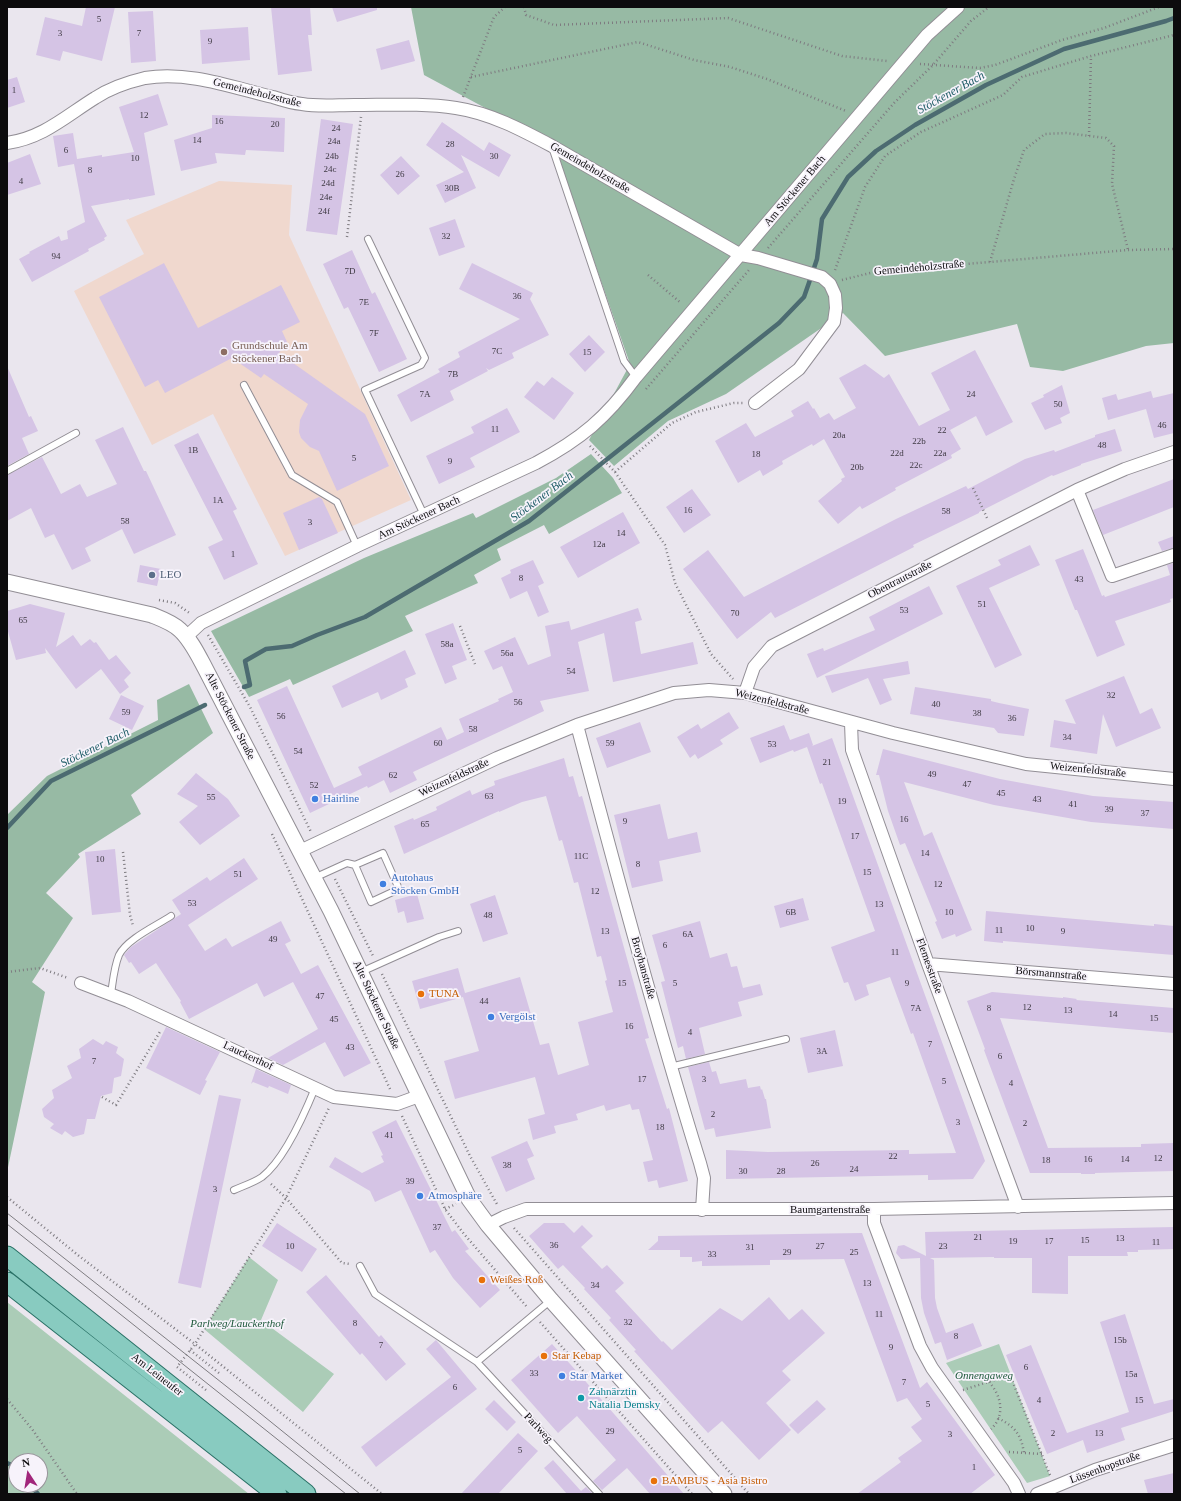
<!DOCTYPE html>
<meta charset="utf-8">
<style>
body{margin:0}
#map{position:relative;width:1181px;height:1501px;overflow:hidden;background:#eae6ee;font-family:"Times New Roman",serif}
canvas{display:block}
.frame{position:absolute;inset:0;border:8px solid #0c0b0d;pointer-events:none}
.north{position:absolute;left:8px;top:1453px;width:40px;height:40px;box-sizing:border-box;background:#f7f3fb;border:1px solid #99969c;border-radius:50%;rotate:348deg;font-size:11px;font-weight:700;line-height:16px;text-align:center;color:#0c0b0d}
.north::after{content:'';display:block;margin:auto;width:14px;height:18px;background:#a1267b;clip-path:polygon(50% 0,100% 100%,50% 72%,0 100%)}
</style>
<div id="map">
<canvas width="1181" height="1501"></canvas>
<div class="frame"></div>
<div class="north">N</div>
</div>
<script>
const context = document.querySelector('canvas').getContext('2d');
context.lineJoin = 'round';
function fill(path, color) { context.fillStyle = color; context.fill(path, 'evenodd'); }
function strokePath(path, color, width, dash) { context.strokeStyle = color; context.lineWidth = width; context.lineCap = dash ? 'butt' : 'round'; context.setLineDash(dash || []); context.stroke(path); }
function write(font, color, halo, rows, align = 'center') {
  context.font = font + ' "Times New Roman",serif'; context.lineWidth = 3.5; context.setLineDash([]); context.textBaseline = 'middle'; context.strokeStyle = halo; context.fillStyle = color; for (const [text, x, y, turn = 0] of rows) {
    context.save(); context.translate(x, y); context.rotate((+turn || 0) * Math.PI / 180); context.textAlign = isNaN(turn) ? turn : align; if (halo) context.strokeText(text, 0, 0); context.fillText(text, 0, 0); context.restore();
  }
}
const education = new Path2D(`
 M219,181L292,185L289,235L411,500L285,556L213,414L152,445L74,291L144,254L126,220Z`);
const green = new Path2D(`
 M249,1257L278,1280L261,1320L334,1374L303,1412L204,1329Z
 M7,1302L249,1494H7ZM16,1461H40V1485H16Z
 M999,1344L1050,1476L1027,1483L946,1363Z`);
const forest = new Path2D(`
 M411,7H1174V343L1146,346L1063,371L1030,367L1017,324L885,356L843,313L726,394L668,421L614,466L589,440L630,364L551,138L489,110L424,75Z
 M591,454L613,478L622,493L549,534L544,525L497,549L501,560L474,575L478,583L405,616L413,631L293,685L290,679L249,697L211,631L364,558L473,513L476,518L556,478Z
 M189,684L213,733L131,795L141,814L78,854L80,857L46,893L73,918L32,982L45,992L7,1172V815L47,776L158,720L157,700Z`);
const stream = new Path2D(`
 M813,271L817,259L822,219L848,177L876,151L915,125L986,85L1064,49L1166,21L1174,18
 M244,687L250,685L245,661L266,649L292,646L317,635L365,617L529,521L779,323L804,297L811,277
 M7,828L51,781L205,705
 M7,1463L16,1467
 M30,1485L38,1494`);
const building = new Path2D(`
 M86,7H115L102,61L63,51L60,61L36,55L45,17L82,26Z
 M271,7H310L312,35H308L312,71L278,75Z
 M332,7H377V10L337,22Z
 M153,11L156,61L131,63L128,12Z
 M248,27L250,60L202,64L200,30Z
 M409,40L415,61L381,70L376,49Z
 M17,77L25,102L7,108V80Z
 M158,94L168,125L144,133L155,195L129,200V199L91,206L107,236L104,238L105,240L88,249L89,251L32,282L19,259L30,253L29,252L59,236L61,241L68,239L67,231L85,222L74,164L58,167L53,136L73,133L77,159L102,155V157L134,152L119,107Z
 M212,115L285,118L284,152L246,150L245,155L215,153L217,163L181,171L174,140L212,128Z
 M321,119L353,124L337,235L306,231Z
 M442,122L484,151L489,142L511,155L499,177L461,155L476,188L445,203L436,185L464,172L426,145Z
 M30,154L41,184L7,195V163Z
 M401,156L420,176L398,195L380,175Z
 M455,219L465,247L439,256L429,228Z
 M352,250L372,294L375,292L407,359L379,372L348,307L344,309L323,264Z
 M164,263L198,328L281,285L300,322L282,331L287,342L279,353L365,414L389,466L337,491L319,451L310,447L301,438L299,432L300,420L308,404L264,374L261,378L232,358L165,393L158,380L145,387L99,297Z
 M472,263L533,293L530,299L549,335L512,353L514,358L489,370L486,368L488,371L450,391L454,400L411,422L397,395L440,372L438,369L460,357L458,352L520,319L459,289Z
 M589,335L605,352L585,372L569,354Z
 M975,350L1013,422L986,436L976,416L950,430L961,449L951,455L952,458L895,488L896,490L862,509L860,506L838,524L818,501L842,481L841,479L845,477L824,439L813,446L812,444L782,461L783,464L763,476L760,470L738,483L715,441L746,423L755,437L794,416L791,411L808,401L813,409L814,408L820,418L829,413L834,420L856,408L839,378L865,364L884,378L889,374L919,426L950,410L931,373Z
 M7,366L29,417L31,416L38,431L22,438L29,454L7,466Z
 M552,377L574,393L554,420L524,397L537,381L544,386Z
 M1062,385L1070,413L1060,418L1062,423L1045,430L1031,403L1044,397L1043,395Z
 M1151,391L1153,398L1174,393V433L1154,438L1146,409L1108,420L1102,398L1116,394L1118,400Z
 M507,408L520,432L470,458L475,467L439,484L426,456L474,433L471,427Z
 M123,427L144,471H146L176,535L134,554L122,529L85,548L91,561L72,570L54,534L45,538L31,508L7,521V475L42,457L61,494L80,484L87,497L117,484L95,440Z
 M1115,429L1122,451L1081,464V465L1053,476L1052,475L979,512V513L913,545L914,547L775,618L771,612L737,639L683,569L708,550L744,597L896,519L966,486L968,489L1025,459L1054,450L1055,452L1095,437V435Z
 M198,433L237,509L233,511L258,564L224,580L208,547L223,540L174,445Z
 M1174,479V507L1103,535L1093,510Z
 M692,489L711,515L684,533L666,507Z
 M319,497L322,499L338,533L299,550L283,513Z
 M623,512L640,543L578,578L560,547Z
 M1174,536V548L1162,551L1158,542Z
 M1030,545L1040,565L989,588L1022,655L995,668L956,586L1001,565L998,560Z
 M1083,549L1102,596L1104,595L1105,597L1170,575L1167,565L1174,563V598L1170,599L1171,602L1115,621L1125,645L1097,657L1077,610H1075L1055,560Z
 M533,560L544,583L538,586L549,612L538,617L527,591L510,599L501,578L511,573L510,570Z
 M140,565L161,569L157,586L137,582Z
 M929,586L943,614L817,678L807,654L823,648L824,651L875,630L869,617Z
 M30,604L65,613L56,647L73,635L81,646L90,639L94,643L96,642L109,660L116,655L131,673L124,680L129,687L120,694L101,669L76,689L45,648L46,653L16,660L7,628V611Z
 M638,608L642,620L635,622L641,654L693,642L698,664L613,682L604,633L578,642L589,691L540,701L544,711L413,772L417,780L390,793L384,780L368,788L367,786L310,813L257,700L287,686L334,788L362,775L358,767L441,727L447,740L464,732L459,719L499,701L498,699L513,692L502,666L493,670L484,651L515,637L528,665L551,656L545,626L569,621L571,630Z
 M453,623L467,660L452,666L457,679L445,684L425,634Z
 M405,650L416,674L405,679L408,687L381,700L378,692L342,708L332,686Z
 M908,661L910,674L883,679L892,700L880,705L868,678L832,693L825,676Z
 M1124,676L1140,714L1152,708L1161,728L1116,747L1103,714L1097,754L1050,747L1054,720L1076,724L1065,700Z
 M915,687L991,699V701L999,703L1029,709L1024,736L998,733L994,728L910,714Z
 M121,695L144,706L132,730L109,719Z
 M729,712L739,728L720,740L723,744L698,759L695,754L690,758L677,737L698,724L701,729Z
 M640,722L651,752L607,768L596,738Z
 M784,725L790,740L809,733L813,745L812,746L832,738L985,1161L973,1179L928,1180V1175L726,1179V1150L768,1152L909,1150V1154L956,1153L913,1033L911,1034L890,977L866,985L869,995L855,1001L848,982L844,983L831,947L875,931L822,783L820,784L807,747L794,752L793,750L760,763L750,738Z
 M883,749L1000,779L1093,796L1174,802V829L1091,822L994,805L904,782L924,836L932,832L972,930L956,937L955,934L942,939L935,922L937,921L905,843L900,845L888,811L879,775H876Z
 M564,758L569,777L573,776L579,797L582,796L649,1038L645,1039L667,1109L669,1108L688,1181L659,1188L657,1180L648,1182L643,1162L653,1160L639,1109L632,1110L630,1104L606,1111L604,1105L576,1114L578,1120L554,1126L556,1133L533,1140L528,1119L545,1114L535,1077L455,1099L444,1061L479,1051L463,997L420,1009L412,981L458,968L465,993L520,977L540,1045L549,1043L558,1075L589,1065L578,1022L613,1012L605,981L607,980L601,956L597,957L578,882L574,883L562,840L559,841L546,796L522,802L499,812V811L404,854L394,826L413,818L414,820L437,810L436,807L470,790L472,795L495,785L494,781Z
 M196,773L228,799L240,816L200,845L179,822L198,806L177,794Z
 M660,804L668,839L697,832L701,852L659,861L663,881L632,888L614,815Z
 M115,849L121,912L92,915L85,852Z
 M244,858L258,879L188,925L205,951L226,938L232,947L281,921L291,941L285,944L301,974L318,965L371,1063L344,1077L325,1042L283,1065L268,1058L318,1029L293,982L264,997L257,983L189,1019L180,1002L181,1001L156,963L139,974L131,962L129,963L124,955L131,947L181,914L172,900L207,877L210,881Z
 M417,894L424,919L407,923L404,911L398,913L395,900Z
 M495,895L508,934L483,942L470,904Z
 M803,898L809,920L780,928L774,906Z
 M986,911L1154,926V924L1174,926V955L1003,941V943L984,941Z
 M700,921L710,958L727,953L731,967L737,966L743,988L760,984L763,995L738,1002L742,1016L699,1028L705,1054L686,1059L683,1046L678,1048L661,982L665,981L652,935Z
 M992,992L1063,998V997L1077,999L1076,1000L1174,1008V1033L1000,1018L1048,1148L1141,1147V1144L1174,1143V1171L1095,1173V1174H1081V1173H1030L984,1050L985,1049L967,1001Z
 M166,1027L220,1052L205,1080L207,1081L200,1095L146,1068Z
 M835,1030L843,1066L808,1073L800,1038Z
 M93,1039L103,1045L106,1041L118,1047L116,1053L124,1059L121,1076L114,1078L112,1093L101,1096L95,1119H87L84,1134L73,1137L65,1131L62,1135L50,1128L54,1124L44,1117L42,1109L54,1098L52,1090L72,1078L67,1066L81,1058L79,1049Z
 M709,1062L712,1072L716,1071L720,1084L746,1079L748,1088L760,1086L761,1090L762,1089L765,1099H766L771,1128L716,1137L714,1128L705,1130L688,1067Z
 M256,1069L291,1085L288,1094L269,1086L268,1088L253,1082L251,1084Z
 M219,1095L241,1099L201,1288L178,1283Z
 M396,1120L452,1232L455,1230L469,1249L465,1251L500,1290L480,1308L453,1278L435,1250L430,1253L401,1190L375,1202L370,1191L329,1167L335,1157L362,1173L384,1162L381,1156L383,1155L372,1132Z
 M527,1141L534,1156L527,1159L535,1179L506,1192L491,1157Z
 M277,1223L317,1249L302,1272L262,1246Z
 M544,1223H564L574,1233L582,1225L593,1236L581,1247L602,1269L607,1265L624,1283L615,1291L662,1342L663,1341L672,1350L720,1308L742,1321L769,1297L789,1320L802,1309L825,1333L782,1371L791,1380L766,1403L791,1430L759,1460L722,1421L708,1433L634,1351L636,1350L609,1320L611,1318L584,1289L585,1288L563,1265L558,1269L529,1236Z
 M1174,1227V1249L1138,1250V1252H1127L1128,1256H1068V1294L1032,1293V1258H994V1257L930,1258L934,1260L935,1298L937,1308L946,1333L973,1323L982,1346L947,1360L941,1342L935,1344L924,1313L921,1298L920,1258L901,1259L896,1253L898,1246L904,1245L926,1256L925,1232Z
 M862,1233L920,1388L927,1382L995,1475L970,1494H857L901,1462L898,1458L922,1441L911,1427L922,1419L907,1398L897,1402L844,1259L770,1260V1265L702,1266V1261L692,1262V1257H680V1250H648L658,1241V1236Z
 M326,1275L379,1337L381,1335L406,1364L386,1381L362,1353L360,1355L306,1292Z
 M1125,1314L1154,1404L1174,1399V1411L1121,1428L1125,1440L1087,1453L1083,1440L1047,1454L1006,1355L1031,1345L1067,1433L1129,1412L1100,1322Z
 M436,1340L477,1389L376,1467L361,1447L451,1377L426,1349Z
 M552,1344L580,1375L684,1494H650L627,1468L602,1490L593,1481L616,1460L577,1416L558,1433L511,1380Z
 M494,1400L516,1422L507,1431L485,1409Z
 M817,1400L826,1409L798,1434L789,1425Z
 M518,1433L538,1451L498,1494H461Z
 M553,1460L581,1491L586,1487L593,1494H567L544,1468Z
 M1174,1473V1494H1148L1144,1480Z`);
const path = new Path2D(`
 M524,7L526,15L554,25L728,18L842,56L887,61
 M920,64L980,68L995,65L1062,40L1104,28L1159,7
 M471,77L638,42L694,60L730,67L767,79L846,111
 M463,97L494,17L505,7
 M1089,136L1091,56
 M347,237L361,117
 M768,248L894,103L933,65L971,21L989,7
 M990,262L1014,179L1024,150L1045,134L1066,133L1106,138L1114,146L1112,184L1128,250
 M835,270L865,187L885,156L921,132L1003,95L1022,77L1091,56L1174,35
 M648,275L681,303
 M842,280L874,272L1128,250L1174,249
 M646,389L749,270
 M590,446L615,472L665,545L675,583L711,654L733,679
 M615,472L672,423L696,412L734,403H743
 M973,488L988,520
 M159,600L175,603L191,614
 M460,626L475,664
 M208,635L250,707L311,832
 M272,834L390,1089
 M123,852L130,915L133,926
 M335,879L373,956
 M7,972L40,968L68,978
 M382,974L470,1156L498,1206
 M102,1097L116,1105L161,1030
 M402,1116L445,1209L464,1234L527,1307
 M271,1184L286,1198L342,1263L350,1264
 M7,1197L79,1256L195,1344L382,1494
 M445,1209L456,1204
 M514,1228L749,1494
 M540,1322L692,1494
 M190,1350L219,1373
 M989,1382C1001,1395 1006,1415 991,1429
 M206,1390L177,1367L195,1344L286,1198L329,1108
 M963,1390L1010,1375L1050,1475
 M7,1399L32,1429L77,1494
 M998,1418C1015,1427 1021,1434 1024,1453
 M1009,1452L1042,1454`);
const service = new Path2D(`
 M552,147L624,361L636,377
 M368,239L425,358L421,365L365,390L424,515
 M244,385L292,475L337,502L357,546
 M7,471L76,433
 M314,878L347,863L355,865L383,853L399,889L371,902L355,865
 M361,972L439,937L458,931
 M111,994C113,981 114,967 119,955C127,939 156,926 171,916
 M670,1067L786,1039
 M234,1190C243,1186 253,1183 262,1177C285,1159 304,1115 315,1088
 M360,1266L375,1294L477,1362L550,1301
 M477,1362L599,1494`);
const minor = new Path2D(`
 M7,143C43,138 66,116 95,98C110,88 128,82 145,78C189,71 231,87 273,97C282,100 292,103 302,104C319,107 337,105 354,105C388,105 423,103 456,108C490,113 522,130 552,146L741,255L758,258L822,277L830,284L835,295L836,308L834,322L799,369L755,403
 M1077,490L1112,576L1174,555
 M186,637L201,623L357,546L536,463C581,439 606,418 636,377L927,35L958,7
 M745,693L754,667L772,646L1077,490L1125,469L1174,452
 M851,723L852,750L928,964L1018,1207
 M577,725C616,872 655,1018 700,1163L704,1178L702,1210
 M300,851L497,758L577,725L674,693L709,690L745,693L893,733L1026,764L1174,779
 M928,964L1174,984
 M81,983L128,1001L334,1097L397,1104L419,1096
 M874,1209V1223L920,1346L932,1368L1014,1483L1019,1494
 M488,1225L504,1217L526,1209H874L1174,1203
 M1037,1494L1095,1470L1174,1445`);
const tertiary = new Path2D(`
 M7,582L152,615C162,619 173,623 180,630C191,640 198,655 205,668L331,911L469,1199L488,1225L551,1300L724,1494`);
const primary = new Path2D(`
 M7,1256L306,1494
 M7,1282L277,1494`);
const tram = new Path2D(`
 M7,1213L250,1405L360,1494
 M7,1224L346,1494`);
const markers = [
 [224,352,4,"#8d6e63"],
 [152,575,4,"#5c6f8a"],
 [315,799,4,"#3f7fe0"],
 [383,884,4,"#3f7fe0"],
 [421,994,4,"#e8710a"],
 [491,1017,4,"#3f7fe0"],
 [420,1196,4,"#3f7fe0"],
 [482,1280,4,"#e8710a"],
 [544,1356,4,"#e8710a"],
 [562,1376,4,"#3f7fe0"],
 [581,1398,4,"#0f9aa8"],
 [654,1481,4,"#e8710a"]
];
const numberNames = [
 ["5",99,20],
 ["3",60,34],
 ["7",139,34],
 ["9",210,42],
 ["1",14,91],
 ["12",144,116],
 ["16",219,122],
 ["20",275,125],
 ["24",336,129],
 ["14",197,141],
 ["24a",334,142],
 ["28",450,145],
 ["6",66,151],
 ["24b",332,157],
 ["30",494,157],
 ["10",135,159],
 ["24c",330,170],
 ["8",90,171],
 ["26",400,175],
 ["4",21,182],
 ["24d",328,184],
 ["30B",452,189],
 ["24e",326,198],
 ["24f",324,212],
 ["32",446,237],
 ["94",56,257],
 ["7D",350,272],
 ["36",517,297],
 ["7E",364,303],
 ["7F",374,334],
 ["7C",497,352],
 ["15",587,353],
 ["7B",453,375],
 ["7A",425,395],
 ["24",971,395],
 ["50",1058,405],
 ["46",1162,426],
 ["11",495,430],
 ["22",942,431],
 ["20a",839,436],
 ["22b",919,442],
 ["48",1102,446],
 ["1B",193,451],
 ["22d",897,454],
 ["22a",940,454],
 ["18",756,455],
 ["5",354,459],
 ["9",450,462],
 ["22c",916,466],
 ["20b",857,468],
 ["1A",218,501],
 ["16",688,511],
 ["58",946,512],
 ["58",125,522],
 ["3",310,523],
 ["14",621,534],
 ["12a",599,545],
 ["1",233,555],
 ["8",521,579],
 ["43",1079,580],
 ["51",982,605],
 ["53",904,611],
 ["70",735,614],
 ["65",23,621],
 ["58a",447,645],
 ["56a",507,654],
 ["54",571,672],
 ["32",1111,696],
 ["56",518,703],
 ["40",936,705],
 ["59",126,713],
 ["38",977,714],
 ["56",281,717],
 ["36",1012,719],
 ["58",473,730],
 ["34",1067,738],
 ["60",438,744],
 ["59",610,744],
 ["53",772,745],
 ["54",298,752],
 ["21",827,763],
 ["49",932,775],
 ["62",393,776],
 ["47",967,785],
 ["52",314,786],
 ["45",1001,794],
 ["63",489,797],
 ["55",211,798],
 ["43",1037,800],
 ["19",842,802],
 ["41",1073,805],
 ["39",1109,810],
 ["37",1145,814],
 ["16",904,820],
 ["9",625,822],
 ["65",425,825],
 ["17",855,837],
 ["14",925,854],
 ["11C",581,857],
 ["10",100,860],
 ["8",638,865],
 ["15",867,873],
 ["51",238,875],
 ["12",938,885],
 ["12",595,892],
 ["53",192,904],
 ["13",879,905],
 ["6B",791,913],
 ["10",949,913],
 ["48",488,916],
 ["10",1030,929],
 ["11",999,931],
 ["13",605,932],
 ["9",1063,932],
 ["6A",688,935],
 ["49",273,940],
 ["6",665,946],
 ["11",895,953],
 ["15",622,984],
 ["5",675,984],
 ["9",907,984],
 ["47",320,997],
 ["44",484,1002],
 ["12",1027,1008],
 ["7A",916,1009],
 ["8",989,1009],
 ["13",1068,1011],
 ["14",1113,1015],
 ["15",1154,1019],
 ["45",334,1020],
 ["16",629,1027],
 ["4",690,1033],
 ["7",930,1045],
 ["43",350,1048],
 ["3A",822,1052],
 ["6",1000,1057],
 ["7",94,1062],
 ["17",642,1080],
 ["3",704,1080],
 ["5",944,1082],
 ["4",1011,1084],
 ["2",713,1115],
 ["3",958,1123],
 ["2",1025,1124],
 ["18",660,1128],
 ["41",389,1136],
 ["22",893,1157],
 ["12",1158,1159],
 ["16",1088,1160],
 ["14",1125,1160],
 ["18",1046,1161],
 ["26",815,1164],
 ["38",507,1166],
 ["24",854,1170],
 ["30",743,1172],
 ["28",781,1172],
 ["39",410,1182],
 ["3",215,1190],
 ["37",437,1228],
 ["21",978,1238],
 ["13",1120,1239],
 ["15",1085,1241],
 ["19",1013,1242],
 ["17",1049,1242],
 ["11",1156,1243],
 ["36",554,1246],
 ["10",290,1247],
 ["27",820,1247],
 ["23",943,1247],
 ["31",750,1248],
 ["29",787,1253],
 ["25",854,1253],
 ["33",712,1255],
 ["13",867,1284],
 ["34",595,1286],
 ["11",879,1315],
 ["32",628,1323],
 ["8",355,1324],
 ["8",956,1337],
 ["15b",1120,1341],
 ["7",381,1346],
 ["9",891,1348],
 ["6",1026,1368],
 ["33",534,1374],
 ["15a",1131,1375],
 ["7",904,1383],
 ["6",455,1388],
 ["4",1039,1401],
 ["15",1139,1401],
 ["5",928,1405],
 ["29",610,1432],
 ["2",1053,1434],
 ["13",1099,1434],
 ["3",950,1435],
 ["5",520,1451],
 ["1",974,1468]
];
const streetNames = [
 ["Gemeindeholzstraße",257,93,14],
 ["Gemeindeholzstraße",590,168,30],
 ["Am Stöckener Bach",795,191,-50],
 ["Gemeindeholzstraße",919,268,-5],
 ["Am Stöckener Bach",419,518,-25],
 ["Obentrautstraße",900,580,-27],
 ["Weizenfeldstraße",772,702,14],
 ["Alte Stöckener Straße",230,716,63],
 ["Weizenfeldstraße",1088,770,6],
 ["Weizenfeldstraße",454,778,-25],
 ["Flemesstraße",929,966,70],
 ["Broyhanstraße",643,968,74],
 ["Börsmannstraße",1051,974,5],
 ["Alte Stöckener Straße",376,1005,65],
 ["Lauckerthof",248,1056,25],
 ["Baumgartenstraße",830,1210],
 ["Am Leineufer",157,1375,38],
 ["Parlweg",538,1428,47],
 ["Lüssenhopstraße",1105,1468,-20]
];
const educationNames = [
 ["Grundschule Am",232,346],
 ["Stöckener Bach",232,359]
];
const serviceNames = [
 ["LEO",160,575]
];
const shopNames = [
 ["Hairline",323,799],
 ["Autohaus",391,878],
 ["Stöcken GmbH",391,891],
 ["Vergölst",499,1017],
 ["Atmosphäre",428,1196],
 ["Star Market",570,1376]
];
const foodNames = [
 ["TUNA",429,994],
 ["Weißes Roß",490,1280],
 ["Star Kebap",552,1356],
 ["BAMBUS - Asia Bistro",662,1481]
];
const parkNames = [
 ["Parlweg/Lauckerthof",237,1324],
 ["Onnengaweg",984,1376]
];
const cultureNames = [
 ["Zahnärztin",589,1392],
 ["Natalia Demsky",589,1405]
];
const waterNames = [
 ["Stöckener Bach",951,93,-29],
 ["Stöckener Bach",542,497,-37],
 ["Stöckener Bach",95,748,-26]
];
fill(education, '#f0d8ce');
fill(green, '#abccb7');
fill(forest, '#97baa4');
strokePath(stream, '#4c6b71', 4.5);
fill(building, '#d5c4e5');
strokePath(service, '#928e95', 8);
strokePath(minor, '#928e95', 14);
strokePath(tertiary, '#928e95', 17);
strokePath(primary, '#297166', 21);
strokePath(path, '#7e7b80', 2.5, [1, 3]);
strokePath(service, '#fff', 6);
strokePath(minor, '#fff', 12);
strokePath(tertiary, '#fff', 15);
strokePath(primary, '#88cbc0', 19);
strokePath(tram, '#7e7c81', 1);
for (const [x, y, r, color] of markers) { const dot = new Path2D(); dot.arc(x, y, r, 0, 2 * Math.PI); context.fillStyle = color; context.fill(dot); strokePath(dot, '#f7f3fb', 1.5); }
write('9px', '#3e3943', null, numberNames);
write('11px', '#0c0b0d', '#f7f3fb', streetNames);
write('11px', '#785e54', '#f7f3fb', educationNames, 'left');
write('11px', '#4e5e75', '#f7f3fb', serviceNames, 'left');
write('11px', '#366cbe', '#f7f3fb', shopNames, 'left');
write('11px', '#c56008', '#f7f3fb', foodNames, 'left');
write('italic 11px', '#1d583a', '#f7f3fb', parkNames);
write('11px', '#0d838f', '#f7f3fb', cultureNames, 'left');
write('italic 12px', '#1e5c66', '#f7f3fb', waterNames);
</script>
